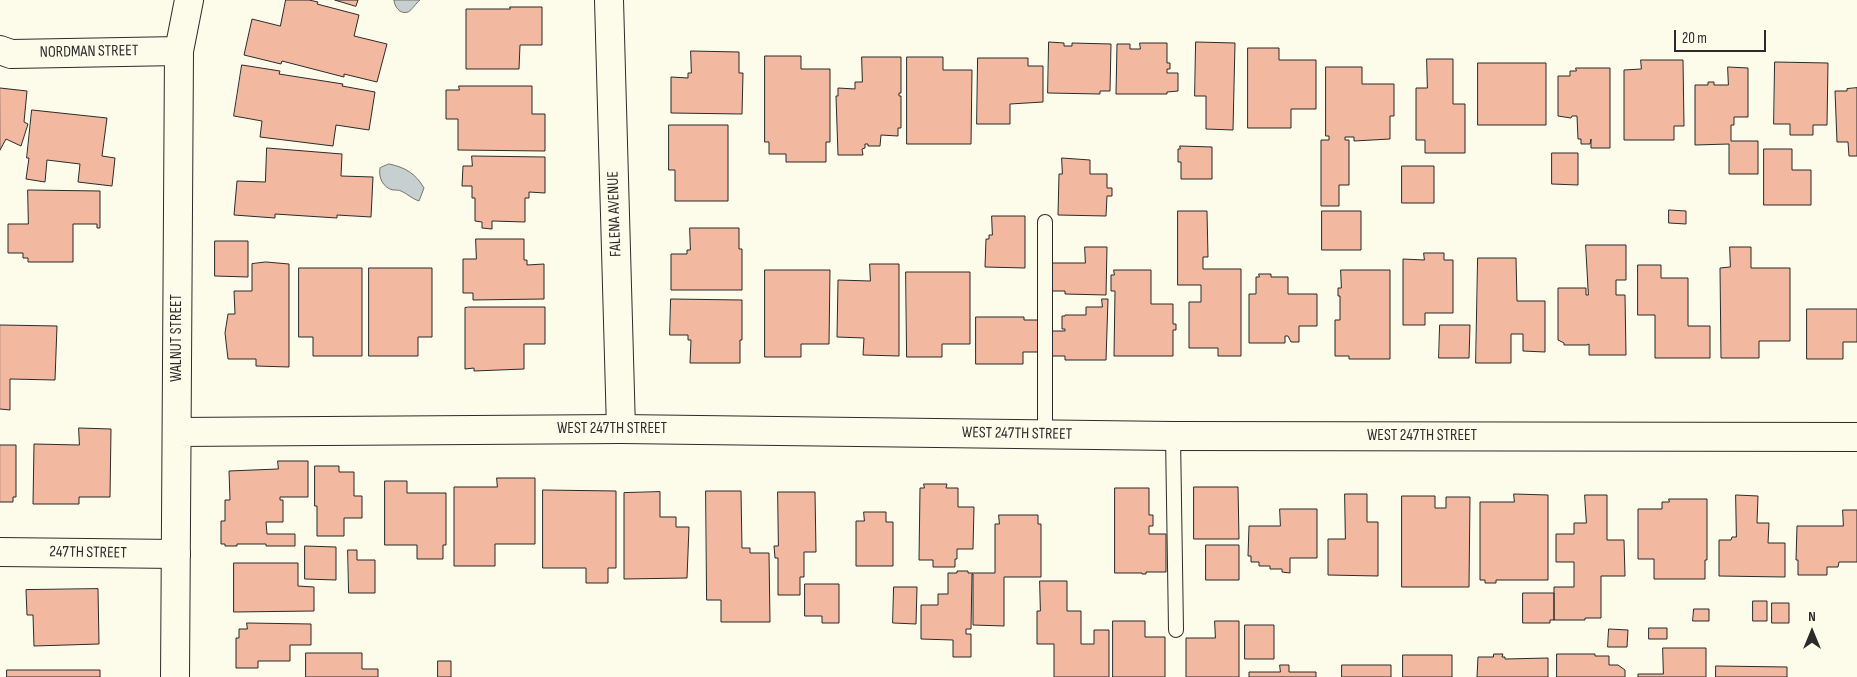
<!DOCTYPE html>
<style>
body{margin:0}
#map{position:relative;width:1857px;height:677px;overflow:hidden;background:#fdfbea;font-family:"Sofia Sans Condensed",sans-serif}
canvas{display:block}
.north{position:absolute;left:1787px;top:607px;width:50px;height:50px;-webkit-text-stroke:4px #fdfbea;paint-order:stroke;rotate:0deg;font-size:14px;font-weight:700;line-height:20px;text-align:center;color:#2b2b2b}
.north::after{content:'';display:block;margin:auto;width:18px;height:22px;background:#2b2b2b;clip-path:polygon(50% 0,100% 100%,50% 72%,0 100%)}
.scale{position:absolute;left:1674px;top:30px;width:92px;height:22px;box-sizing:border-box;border:2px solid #2b2b2b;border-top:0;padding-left:6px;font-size:15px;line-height:18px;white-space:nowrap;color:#2b2b2b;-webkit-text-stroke:4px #fdfbea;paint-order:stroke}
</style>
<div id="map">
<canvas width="1857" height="677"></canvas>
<div class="north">N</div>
<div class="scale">20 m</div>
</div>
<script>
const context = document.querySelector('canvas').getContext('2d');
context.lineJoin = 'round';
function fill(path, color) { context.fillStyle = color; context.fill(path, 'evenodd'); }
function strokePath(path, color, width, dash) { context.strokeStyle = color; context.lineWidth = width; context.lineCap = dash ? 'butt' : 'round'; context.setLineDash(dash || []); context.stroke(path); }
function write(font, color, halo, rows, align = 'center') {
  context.font = font + ' "Sofia Sans Condensed",sans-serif'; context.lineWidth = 4; context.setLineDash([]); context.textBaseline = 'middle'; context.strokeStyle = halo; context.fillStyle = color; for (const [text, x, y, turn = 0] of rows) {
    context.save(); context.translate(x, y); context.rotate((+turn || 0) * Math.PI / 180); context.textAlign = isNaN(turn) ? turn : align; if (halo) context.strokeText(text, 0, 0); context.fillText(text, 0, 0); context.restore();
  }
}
const water = new Path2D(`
 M394,0H420C416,3 412,10 408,12C400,15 394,6 394,0Z
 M389,164C405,167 416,174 424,188L419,201C412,199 408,194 401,191C399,190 396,190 393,190C383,188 378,177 380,168Z`);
const building = new Path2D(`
 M286,0H309L318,2L317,4L359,15L354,36L387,44L377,82L344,74V77L282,61L281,64L244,55L252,19L280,26Z
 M335,0H358L356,6Z
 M510,7H542V45H520L519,69H466V9H510Z
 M1049,42L1064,43V46H1072V43L1111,44L1110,91H1100V94L1048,93Z
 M1196,42L1235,43L1233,130L1206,129V96H1195Z
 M1140,43H1167V63H1170V69H1167V73H1178V91L1167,92V94H1116L1117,44H1130V49H1140Z
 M1248,48H1279V60H1316V109H1291V128H1248Z
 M691,51L739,52V73H743L742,114L671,113V77L688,78V73H691Z
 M765,56H801V69H830V142H826V162H786V154H769V142H765Z
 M862,57H901V93H899V96H901V128H898V136L881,135L880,146H868V144H865V148L862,149L863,155H838L836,96H838V88L855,89V82H862Z
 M907,57H943V70H972L971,144H907Z
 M978,58H1028V66H1043V102L1010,104V124H977Z
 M1427,59H1453V104H1465V153H1425V140H1416V88H1427Z
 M1641,60H1683L1684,126H1674V140H1624V70L1641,69Z
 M1775,62L1828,63L1827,125H1813V135H1790V124H1774Z
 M1478,63H1546V125H1478Z
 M242,65L280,71L279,74L343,84L342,86L375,92L369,130L336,125L333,146L260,137L262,121L234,116Z
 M1326,67H1362V84H1394V116H1390V139L1354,141V137H1345V140H1349V185H1339V206H1321V140H1329V136H1326Z
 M1728,67L1748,68V117H1734V125H1731V141H1758V174H1729V144L1695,145V85H1708V82H1714V85H1728Z
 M1576,68H1610V148H1591V139L1590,144H1581V139H1578L1577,116H1572L1571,118L1558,116V76H1570V71H1576Z
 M459,86H532V114H545V151L458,150V119H446V90H459Z
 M0,88L27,91L24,122L28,124L21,146L6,139L0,150Z
 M1857,88V156H1849L1848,142H1837L1835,91H1847V89Z
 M32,110L107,118L102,156L115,158L112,186L78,182L80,164L47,160L45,182L26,179L29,158H27Z
 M669,125H728V201H675V170H669Z
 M1180,146L1212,147V179H1181V162H1178V149H1180Z
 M267,148L342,154L341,176L373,177L371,217L337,215V218L275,214V218L234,215L237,181L265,182Z
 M1764,149H1792V170H1811V205H1764Z
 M1552,153H1578V185L1552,184Z
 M472,156L545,157V193L529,192V198H525V222L492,221V229L482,228V222L475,221V198H472V186H462L463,166H472Z
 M1062,158L1090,160V174H1107V188H1112V196H1107L1106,216L1058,215L1059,174H1062Z
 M1402,166H1434V203H1402Z
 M28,190L100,191V228H97V224H73V262H28V258H23V253H8V224H28Z
 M1669,210L1686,211V224L1669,223Z
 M1178,211H1207L1208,257H1203V269H1241V356H1218V348H1189V302H1201V285H1178Z
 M1322,211H1361V250H1322Z
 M992,216H1025V268L985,267L986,239H989V235H992Z
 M690,228H739V249H742V290H671V254H687V250H690Z
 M476,239H524V260H527V265L544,264V299L473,300V293H463V259H476Z
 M215,241H248V277L215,276Z
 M1586,245H1626V280H1616V295H1625L1626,355H1589V344L1587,345H1564V343L1558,340V288H1586V295H1588Z
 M1085,247H1107L1106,295L1065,294V291H1052V263H1085Z
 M1730,247H1751V268H1790V341H1759V358H1721L1720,268L1730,267Z
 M1424,253H1444V260H1453V313H1425V325H1403V259L1424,260Z
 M1478,258H1516L1517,301H1545V352L1523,351V334H1511V363H1476Z
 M266,262L289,264V367L256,366V359H228L225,333L228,314H235L234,291H252V264Z
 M870,264H899V356L863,355L864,338L837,337L838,280L870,281Z
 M1638,265H1661V278H1688V326H1710V358H1655V315H1638Z
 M299,268H362V356H313V337H299Z
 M369,268H432V337H418V356H369Z
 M765,270H830L829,344H801V357H765Z
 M1114,270H1151V304H1173V324H1176V330H1173V356H1114L1115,291H1111V275H1114Z
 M1341,270H1390V359H1349V356H1335V320H1340V296H1338V288H1341Z
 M906,272H970V344H942V357H907Z
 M1259,274H1271V277H1288V294H1317V326H1299V342H1291L1288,336H1285V343H1249V294H1256V277H1259Z
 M671,299L742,300V340H740V363H690L691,340H688V335H670Z
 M1102,299H1108L1106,360H1065V356H1051V331H1065V329H1062V316H1065V315H1086V307H1102Z
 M469,307H545V344H524V369L474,371V368L465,369V308Z
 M1807,309H1857V342H1843V359H1807Z
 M976,317H1024V320H1038V352H1023V364H976Z
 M0,325L57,326L55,380L10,379V410L0,409Z
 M1440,325H1470L1469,358H1439Z
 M79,428L111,429L110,497H79V504H33L34,444L79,445Z
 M0,445H16V497H13V502H0Z
 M278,461H308V497H280V500H283V522H266L267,534H295V546H266V544H237V546H225V544H221V521H225V500H230L229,471L278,469Z
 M315,466H339V472H354V496H362V518H344V536H317V506H315Z
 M497,478H535V544H495V566H454V487H497Z
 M385,481H407V493H446V545H443V559H417V545H385Z
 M924,484H947L946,488H958V507H974L973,549H957V559H955V567H933V560H919L920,488H924Z
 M1194,487H1238L1239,539H1194Z
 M1115,488H1149V515H1153V526H1149V534H1166V572H1146V574H1142V573H1115Z
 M543,490L616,491V568H608V583H586V568H543Z
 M706,491H741L742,548H750V553H769L770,622H721V600H707Z
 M660,492V517H676V527H689L687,578L624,579V493Z
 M778,492H815L816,552H804V577H800V595H778V558H775L774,546H778Z
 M1345,494H1367V522H1378V576L1328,575V539H1345Z
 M1514,494L1548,495V580H1496V583H1485V580H1480V502H1514Z
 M1585,495H1607V540H1624L1625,576H1601V618H1585V620H1554V587H1574V562H1556V534H1574V523H1586Z
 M1736,495L1758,496L1757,523H1769L1768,543H1785V577L1719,576V540H1731L1732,537H1736Z
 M1402,496H1435V508H1446V497H1470L1469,587H1402Z
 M1669,499H1707V560H1705V579H1654V559H1638V509H1662V502H1669Z
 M1280,509H1317V558H1290V573L1282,572V569H1270V566H1259V562H1251V556H1248L1249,526H1280Z
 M1843,510H1857V562H1839L1838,567H1827V575H1798V560H1796L1797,526H1843Z
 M864,512H886V522H893V566H856V521H864Z
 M999,515H1038V524H1041V577H1004V626L973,625V574H972L971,629H966V634H971V657H953V640L921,639V605H938V594H948V573H957V571H968V573H995V524H999Z
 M1206,545H1239V580H1206Z
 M305,546L336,547V580L305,579Z
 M348,550H357V560H375V593H349Z
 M234,563H298V586L314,587V611L234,612Z
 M1040,581H1067V611H1081V644H1094V630H1109V677H1054V644H1037V611H1040Z
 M805,584H839V623H822V616H805Z
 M894,587H917L916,624L893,623Z
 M98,589L99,644L34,646L33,615H27L26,590Z
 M1523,593H1554V620H1550V623H1523Z
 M1753,601H1767V621H1753Z
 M1772,603H1789V623H1772Z
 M1694,609H1709V621H1693Z
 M1113,621H1145V637H1165V677H1113Z
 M1215,621H1239V677H1186V638H1215Z
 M247,623L311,624V645H290V661H258V668H236V638H239V629H247Z
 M1245,625H1274V659H1245Z
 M1649,628H1667V639H1649Z
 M1609,629L1628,630L1627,647H1608Z
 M1663,648H1706V677H1638V674H1663Z
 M306,653H362V669H378V677H306Z
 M1494,654H1503L1502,657H1505V659L1548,658V677H1477L1478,657H1493Z
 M1557,654H1595V656H1609V665H1618L1625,670V677H1557Z
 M1403,655H1452V677H1403Z
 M438,661H451V677H438Z
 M1280,665H1289V672H1316V677H1249V672H1280Z
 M1342,665H1391V677H1342Z
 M1716,666L1787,667V677H1716Z
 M7,670H100V677H7Z`);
const lane = new Path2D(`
 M1045,222V434
 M1173,436L1176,630`);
const street = new Path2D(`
 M609,0L621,429
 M0,50L11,54L179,51L189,0
 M0,552L176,554`);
const secondary = new Path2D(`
 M177,432L621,429L1173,436L1857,437
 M175,677L179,51`);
const streetNames = [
 ["NORDMAN STREET",89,52,-1],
 ["FALENA AVENUE",615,214,-92],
 ["WALNUT STREET",177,338,-90],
 ["WEST 247TH STREET",612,429],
 ["WEST 247TH STREET",1017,434,1],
 ["WEST 247TH STREET",1422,436],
 ["247TH STREET",88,553,1]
];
fill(water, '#c7d0d0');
strokePath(water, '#74746e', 1);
fill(building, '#f2b8a0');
strokePath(building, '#2b2b2b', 1);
strokePath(lane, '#2b2b2b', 16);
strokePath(street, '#2b2b2b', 30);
strokePath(secondary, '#2b2b2b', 30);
strokePath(lane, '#fdfbea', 14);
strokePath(street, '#fdfbea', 28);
strokePath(secondary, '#fdfbea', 28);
write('16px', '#2b2b2b', '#fdfbea', streetNames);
</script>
